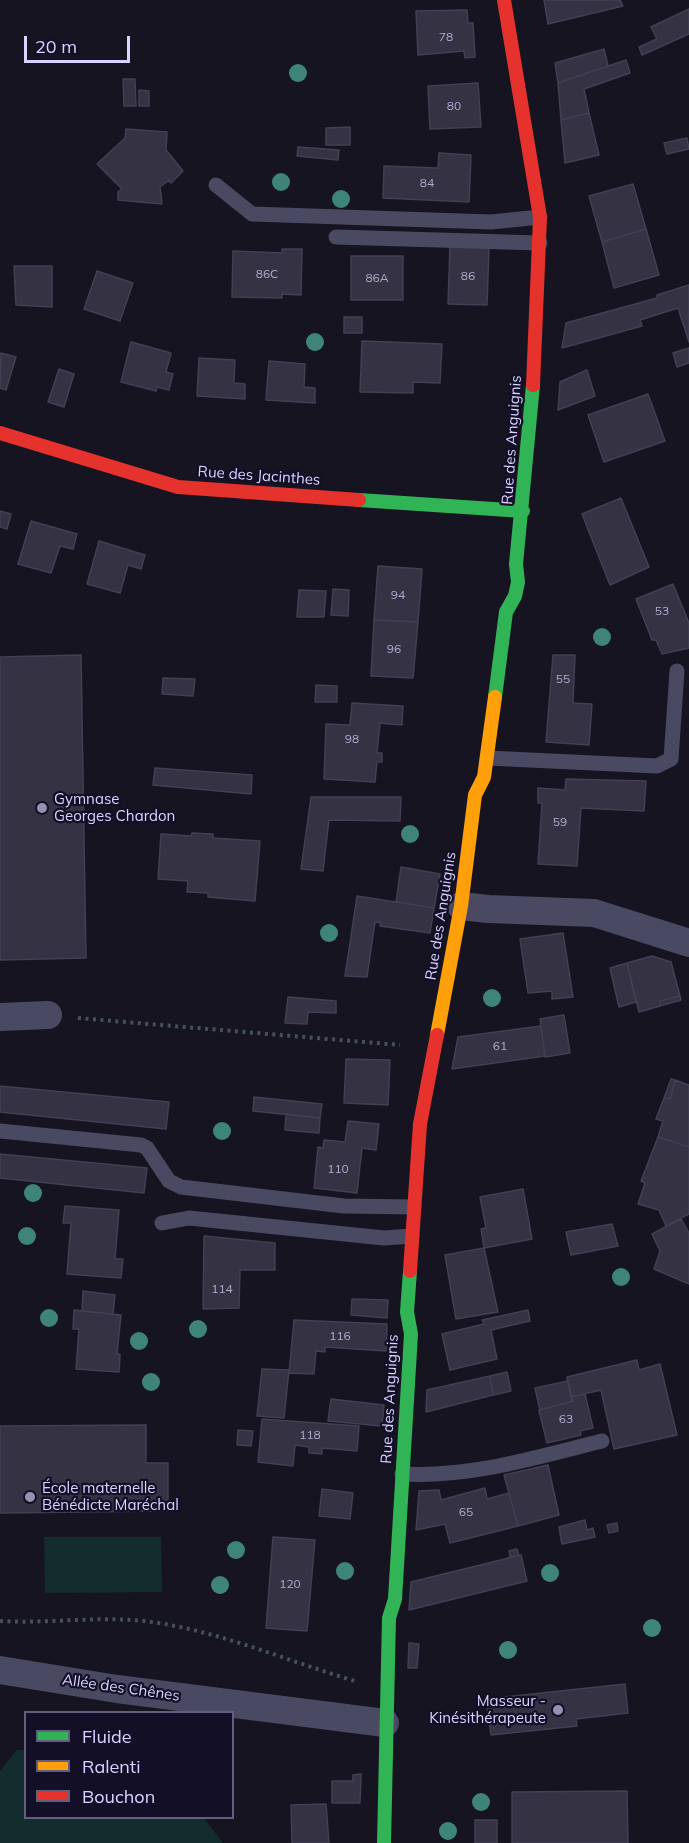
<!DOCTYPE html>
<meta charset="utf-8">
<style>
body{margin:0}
#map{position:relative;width:689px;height:1843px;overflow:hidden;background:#161421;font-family:Mulish,sans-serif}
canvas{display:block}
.legend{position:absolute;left:24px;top:1711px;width:210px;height:108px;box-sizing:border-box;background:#130f26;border:2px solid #625e7d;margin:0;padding:8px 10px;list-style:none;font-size:18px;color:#d9d4ff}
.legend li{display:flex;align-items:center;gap:12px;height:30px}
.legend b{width:30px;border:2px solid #625e7d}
.scale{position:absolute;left:24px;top:36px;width:106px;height:27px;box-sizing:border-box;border:3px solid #d9d4ff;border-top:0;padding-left:8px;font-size:18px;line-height:21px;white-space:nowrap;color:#d9d4ff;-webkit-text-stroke:4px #130f26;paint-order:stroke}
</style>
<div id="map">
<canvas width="689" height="1843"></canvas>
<ul class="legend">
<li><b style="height:8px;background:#30b455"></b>Fluide</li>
<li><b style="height:8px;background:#ff9f0a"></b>Ralenti</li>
<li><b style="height:8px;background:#e5322d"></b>Bouchon</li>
</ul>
<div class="scale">20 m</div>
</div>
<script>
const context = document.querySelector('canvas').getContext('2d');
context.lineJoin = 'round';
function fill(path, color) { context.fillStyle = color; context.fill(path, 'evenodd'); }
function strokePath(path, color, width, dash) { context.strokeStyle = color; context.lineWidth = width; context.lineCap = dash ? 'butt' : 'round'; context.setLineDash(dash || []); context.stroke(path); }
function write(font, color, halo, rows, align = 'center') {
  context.font = font + ' Mulish,sans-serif'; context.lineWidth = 4.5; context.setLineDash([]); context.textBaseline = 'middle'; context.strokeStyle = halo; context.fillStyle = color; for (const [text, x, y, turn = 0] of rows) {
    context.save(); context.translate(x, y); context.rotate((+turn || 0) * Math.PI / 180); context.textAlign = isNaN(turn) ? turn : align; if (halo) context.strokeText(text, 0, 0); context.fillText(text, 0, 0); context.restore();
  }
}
const green = new Path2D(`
 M44,1537H161L162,1592L45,1593Z
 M17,1750H25L26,1818H204L223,1843H0V1771Z`);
const building = new Path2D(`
 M544,0H620L623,6L548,24Z
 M689,9V34L642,55L639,47L657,39L651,27Z
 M467,10L468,23H473L475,57L465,58L464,51L418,55L416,11Z
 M604,49L608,66L558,83L555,63Z
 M626,60L630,73L584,89L589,113L561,120L558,83Z
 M123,79H135L136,106H124Z
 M478,83L481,127L430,129L428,86Z
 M139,90L149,91V106H139Z
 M589,113L599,155L565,163L561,120Z
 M350,127V145H326V128Z
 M126,129L167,132L166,150L183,171L171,183L169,180L160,187L162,204L118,200V192L122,189L97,164L125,138Z
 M687,138L689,149L667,154L664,143Z
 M298,147L339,150L338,160L297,156Z
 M439,153L471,155L469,202L383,198L384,166L438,168Z
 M633,184L646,229L602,242L589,196Z
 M646,229L659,275L614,288L602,242Z
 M450,245L489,248L487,305L448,304Z
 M282,249H302L301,295L282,294V298L232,297L233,251L282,253Z
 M351,256H403V300H351Z
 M14,266H52V307L16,305Z
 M97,271L133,283L120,321L84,309Z
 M689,285V342L678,308L640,320L642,326L562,348L566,323L657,298V295Z
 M344,317H362V333H344Z
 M362,341L442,344L440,383L413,382V393L360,392Z
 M131,342L171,353L166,372L173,374L169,390L157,387L156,391L121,382Z
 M689,348V363L677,367L673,353Z
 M1,353L16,357L6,390L0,388Z
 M199,358L235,360L234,383L245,384V399L197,396Z
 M269,361L305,364L304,387L315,388V403L266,400Z
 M59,369L74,374L64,407L48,402Z
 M587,370L595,396L558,410L560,382Z
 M648,394L665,441L604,462L588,415Z
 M621,498L649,567L610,585L582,514Z
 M0,511L11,514L7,529L0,527Z
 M31,521L77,534L73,549L60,546L51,573L18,564Z
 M99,541L145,555L141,569L128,565L120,593L87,584Z
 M378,566L422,569L418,622L374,620Z
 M673,584L689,623V648L662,654L656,640H652L636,599Z
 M333,589L349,590L348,616L331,615Z
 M299,590L326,591L324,617H297Z
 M374,620L418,622L413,678L371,676Z
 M81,655L86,958L0,960V657Z
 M553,655H575L573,703L592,704L589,745L546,742Z
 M163,678L195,679L193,696L162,694Z
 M316,685L337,686V702H315Z
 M352,703L403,706L402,725L380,723L377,753H382V762H377L375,782L324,779L326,724L350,725Z
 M155,768L252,775L251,794L153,785Z
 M566,779L646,781L644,811L581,808L577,866L538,864L542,803H538V788L565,790Z
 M311,797H401L400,821L329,820L323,871L301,869Z
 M192,833L213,834V838L260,841L255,901L208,897V893L187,892L188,881L158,879L161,834L191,836Z
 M401,867L440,874L434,908L396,902Z
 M357,896L434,908L430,933L380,926L381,923L375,922L367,977L345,976Z
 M563,933L573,997L552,999V991L528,993L520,939Z
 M652,956L671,962L680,996L660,1001V1006L639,1012L627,963Z
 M627,963L636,1002L619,1007L610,968Z
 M680,996L681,1000L660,1006V1001Z
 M288,997L336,1001V1013L308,1012L307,1024L285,1023Z
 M564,1015L570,1053L545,1057L540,1019Z
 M541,1026L545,1056L452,1069L458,1037Z
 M346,1059L390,1060L388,1105L344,1103Z
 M671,1079L675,1080L670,1099L664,1098Z
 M675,1080L689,1085V1147L658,1137L663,1121L656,1119L664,1098L670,1099Z
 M0,1086L169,1102L166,1129L0,1112Z
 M254,1097L322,1104L320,1118L253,1111Z
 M286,1114L320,1118L319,1133L285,1130Z
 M348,1121L379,1124L376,1150L362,1148L357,1193L314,1188L318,1147L323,1148L324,1140L345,1142Z
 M658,1137L689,1147V1214L666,1226L659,1210L638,1204L645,1183L641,1181Z
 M0,1154L147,1168L144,1193L0,1178Z
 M523,1189L532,1239L484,1248L481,1229L486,1228L480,1197Z
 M65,1206L119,1210L115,1259H123L121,1278L67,1274L71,1223H63Z
 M681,1219L689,1233V1284L654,1269L660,1251L652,1234Z
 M612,1224L618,1246L571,1255L566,1232Z
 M204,1236L275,1243V1270H240L239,1308L203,1309Z
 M484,1248L498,1312L456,1319L445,1255Z
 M83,1291L115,1295L113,1314L82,1311Z
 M352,1299L388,1300L387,1318L351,1315Z
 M74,1310L121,1315L117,1354H120L119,1372L76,1369L79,1329H73Z
 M528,1310L530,1321L491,1330L497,1359L450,1370L442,1334L484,1324L482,1320Z
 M294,1320L387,1324L386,1351L325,1347V1352L316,1351L314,1374L289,1373Z
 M637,1360L639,1370L660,1364L677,1435L614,1449L601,1390L571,1397L567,1377Z
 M262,1369L289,1370L284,1418L257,1416Z
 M507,1372L511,1391L493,1395L490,1376Z
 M490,1376L493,1395L426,1412L427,1390Z
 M568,1381L573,1401L540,1410L535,1388Z
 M585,1394L593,1428L580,1431L581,1435L547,1443L539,1410L573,1401L571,1397Z
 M331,1399L384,1405L382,1426L328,1421Z
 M262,1419L359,1426L357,1451L322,1448V1454L309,1453V1447L295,1445L293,1466L258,1462Z
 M146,1425V1463H168V1511L0,1513V1426Z
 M238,1430L253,1431L251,1446L237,1445Z
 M548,1465L559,1515L518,1526L504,1475Z
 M485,1488L487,1499L509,1493L518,1526L450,1543L445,1524L416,1530L419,1491L439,1490L441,1500Z
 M322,1489L353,1493L350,1519L319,1516Z
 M585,1520L587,1530L593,1528L595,1537L562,1544L559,1527Z
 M617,1523L618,1531L609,1533L607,1525Z
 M273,1537L315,1540L307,1631L266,1628Z
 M517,1549L519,1556L510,1557L509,1551Z
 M521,1555L527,1581L409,1610L411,1582Z
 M409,1643L419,1644L417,1668H408Z
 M625,1684L628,1713L576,1719L577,1726L491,1735L486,1699Z
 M361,1774L360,1803H332V1781H353V1775Z
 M627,1791L628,1843H512V1792Z
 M326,1804L329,1843H292L291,1805Z
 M475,1820H497V1843H475Z`);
const path = new Path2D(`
 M78,1018L400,1045
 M0,1621C50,1624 102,1615 152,1622C222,1632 287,1661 355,1681`);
const lane = new Path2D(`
 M216,185L252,214L491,222L540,217
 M336,237L540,243
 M487,758L657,766L671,759L677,671
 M0,1131L141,1145L147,1148L169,1181L181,1187L344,1206L414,1207
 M162,1223L189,1218L384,1238L412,1236
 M402,1474C470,1478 537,1457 602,1441`);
const street = new Path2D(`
 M461,906L488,909L594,913L689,943
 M0,1017L48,1015
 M0,1670L117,1689L385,1723`);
const fast = new Path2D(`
 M359,500L523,511
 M495,697L506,612L515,596L518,582L516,564L533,385
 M384,1843L389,1618L395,1599L411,1334L407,1312L410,1271`);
const slow = new Path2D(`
 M437,1035L461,906L475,795L484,777L495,697`);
const jam = new Path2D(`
 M504,0L540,217L533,385
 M0,433L178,487L359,500
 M410,1271L420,1124L437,1035`);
const trees = [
 [298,73],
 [281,182],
 [341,199],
 [315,342],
 [602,637],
 [410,834],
 [329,933],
 [492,998],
 [222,1131],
 [33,1193],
 [27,1236],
 [621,1277],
 [49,1318],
 [198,1329],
 [139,1341],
 [151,1382],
 [236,1550],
 [345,1571],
 [550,1573],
 [220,1585],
 [652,1628],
 [508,1650],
 [481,1802],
 [448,1831]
];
const markers = [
 [42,808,6,"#9591b1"],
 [30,1497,6,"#9591b1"],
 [558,1710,6,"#9591b1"]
];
const numberNames = [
 ["78",446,37],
 ["80",454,106],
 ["84",427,183],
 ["86C",267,274],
 ["86",468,276],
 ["86A",377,278],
 ["94",398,595],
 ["53",662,611],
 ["96",394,649],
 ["55",563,679],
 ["98",352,739],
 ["59",560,822],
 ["61",500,1046],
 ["110",338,1169],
 ["114",222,1289],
 ["116",340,1336],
 ["63",566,1419],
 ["118",310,1435],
 ["65",466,1512],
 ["120",290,1584]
];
const streetNames = [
 ["Rue des Anguignis",512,440,-86],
 ["Rue des Jacinthes",259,476,4],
 ["Rue des Anguignis",441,916,-81],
 ["Rue des Anguignis",390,1399,-87],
 ["Allée des Chênes",121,1688,8]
];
const poiNames = [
 ["Gymnase",54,799],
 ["Georges Chardon",54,816],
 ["École maternelle",42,1488],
 ["Bénédicte Maréchal",42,1505],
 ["Masseur -",546,1701,"right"],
 ["Kinésithérapeute",546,1718,"right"]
];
fill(green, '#132c2d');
fill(building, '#343243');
strokePath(building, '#433f54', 1.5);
strokePath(path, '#44505f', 4, [3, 4.5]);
strokePath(lane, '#4a4962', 15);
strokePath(street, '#4a4962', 28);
strokePath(fast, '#30b455', 14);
strokePath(slow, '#ff9f0a', 14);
strokePath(jam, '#e5322d', 14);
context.fillStyle = '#3e8478';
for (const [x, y] of trees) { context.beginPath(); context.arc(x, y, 9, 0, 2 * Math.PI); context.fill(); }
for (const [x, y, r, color] of markers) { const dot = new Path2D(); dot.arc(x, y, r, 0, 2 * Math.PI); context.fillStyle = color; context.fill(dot); strokePath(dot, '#130f26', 2); }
write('12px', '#b0acd0', null, numberNames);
write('15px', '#d9d4ff', '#130f26', streetNames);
write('15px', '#d9d4ff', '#130f26', poiNames, 'left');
</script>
